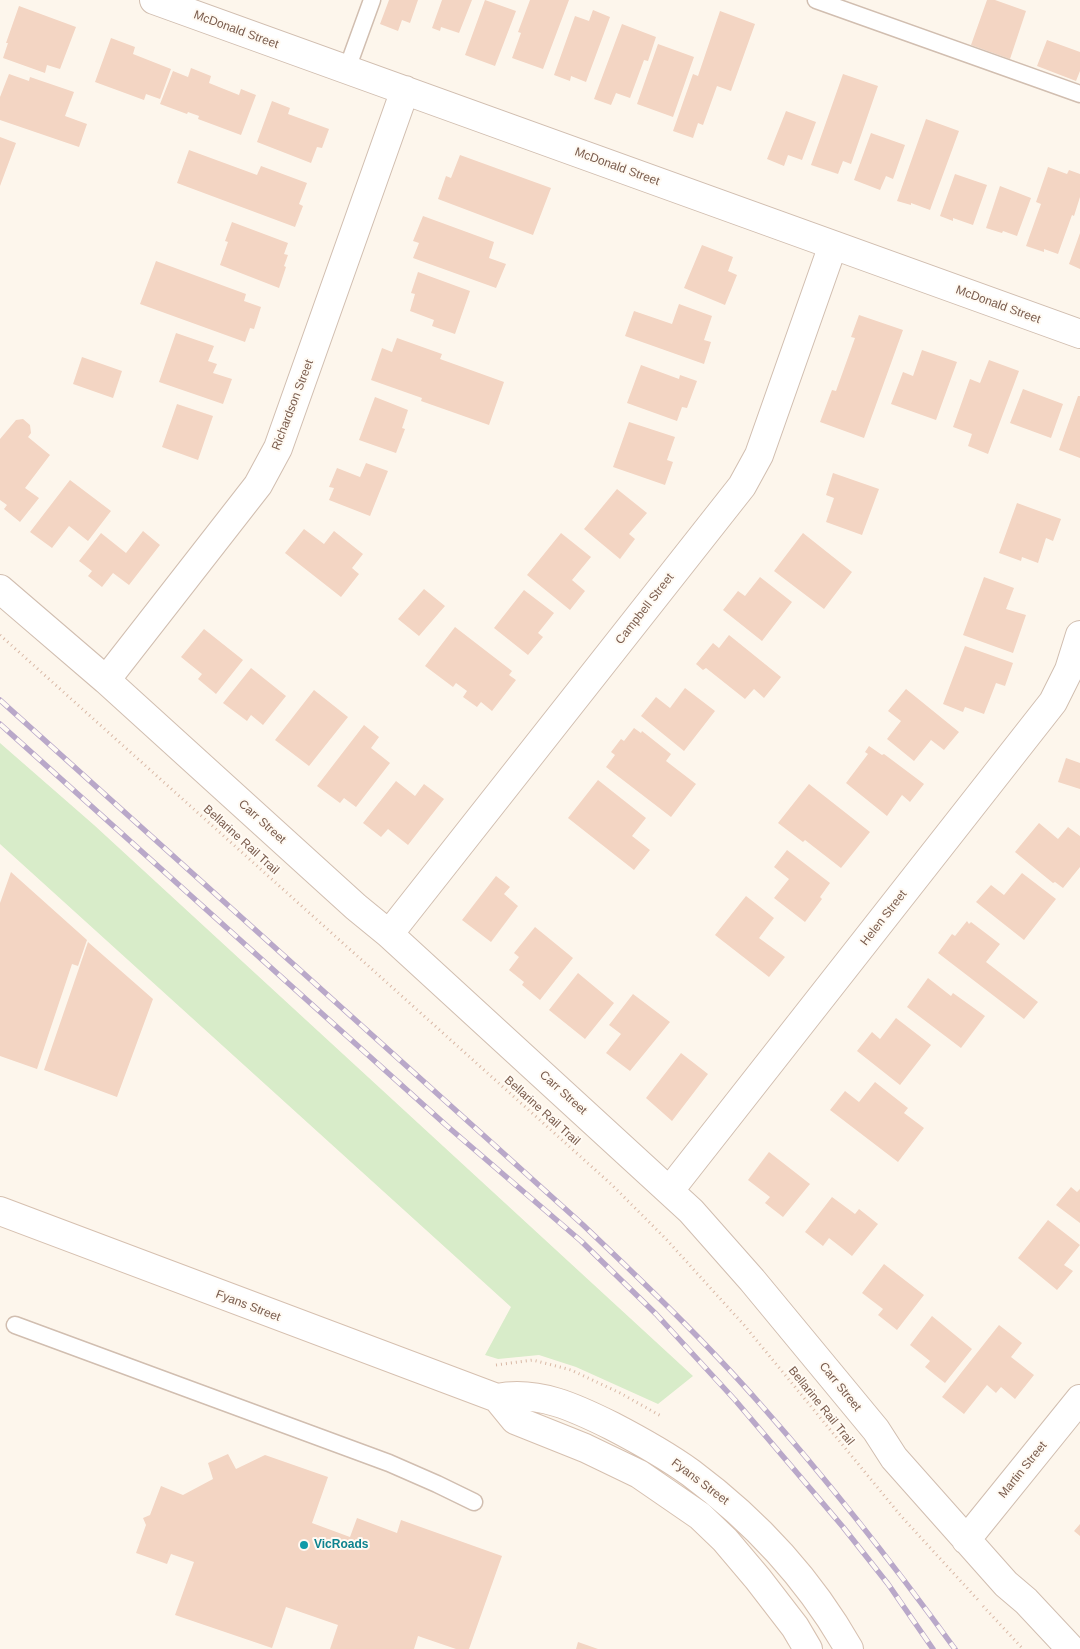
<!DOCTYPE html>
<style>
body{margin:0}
canvas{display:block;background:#fdf6ec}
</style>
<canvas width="1080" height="1649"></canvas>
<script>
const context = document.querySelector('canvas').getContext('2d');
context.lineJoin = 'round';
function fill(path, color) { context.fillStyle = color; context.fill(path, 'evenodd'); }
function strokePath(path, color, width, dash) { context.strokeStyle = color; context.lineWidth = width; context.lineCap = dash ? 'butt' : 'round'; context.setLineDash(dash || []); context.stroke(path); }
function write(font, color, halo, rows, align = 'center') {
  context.font = font + ' Helvetica,sans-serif'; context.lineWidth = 4; context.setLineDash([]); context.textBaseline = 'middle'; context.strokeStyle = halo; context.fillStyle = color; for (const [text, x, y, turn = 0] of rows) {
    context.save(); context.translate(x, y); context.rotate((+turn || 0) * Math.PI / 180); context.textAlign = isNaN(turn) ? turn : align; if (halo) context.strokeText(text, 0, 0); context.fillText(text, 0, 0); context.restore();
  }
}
const green = new Path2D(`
 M0,743L94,825L693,1376L658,1404L576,1367L539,1355L498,1359L485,1355L511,1307L0,844Z`);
const building = new Path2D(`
 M389,0H418L410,23L402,20L398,31L380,24Z
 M442,0H472L459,33L441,27L440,31L432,28Z
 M485,0L516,11L495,66L465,55Z
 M530,0H569L543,69L512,58L521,33L518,32Z
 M987,0H995L1026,11L1010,59L971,45Z
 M19,6L76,27L60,69L47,65L45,73L3,58L8,43H6Z
 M593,10L610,17L586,82L571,76L570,81L554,75L575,16L589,21Z
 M720,11L755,24L731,91L717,86L703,125L698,123L693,138L673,131L693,74L698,76Z
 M622,24L656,37L648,61L644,60L630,98L616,93L611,105L594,99Z
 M111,38L135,47L133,54L171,69L160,99L146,94L144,100L95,82Z
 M1047,40L1080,52V71L1076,81L1037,66Z
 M658,44L694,57L673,117L637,104Z
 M191,68L211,76L209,83L239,95L241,89L256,95L241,135L198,119L199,116L188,112L187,114L160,104L173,71L188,77Z
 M9,74L29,81L30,77L74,92L65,116L87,124L79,147L0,120V97Z
 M843,74L878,86L851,164L843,161L838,174L811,165Z
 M272,101L290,108L288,114L329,129L322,148L317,147L311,163L257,142Z
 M786,111L816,122L802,160L788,155L784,166L767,159Z
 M926,119L959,131L930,210L911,203V205L897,201Z
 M871,133L905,145L893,179L886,176L880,190L854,180Z
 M0,137L16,143L0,186Z
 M189,150L257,175L261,166L307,183L299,204L303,206L295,227L177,183Z
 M460,155L551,188L533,235L438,199L446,176L451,178Z
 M1048,167L1067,174L1069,170L1080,174V197L1074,216L1072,215L1058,254L1044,249V252L1026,246L1041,204L1036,202Z
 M955,174L987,185L973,225L953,218V221L940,216Z
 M1000,186L1031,198L1017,236L1003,231L1002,233L986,228Z
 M423,216L494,242L489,258L506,264L496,288L413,258L419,243L413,241Z
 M232,222L288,243L284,254L288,255L284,266L286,267L279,288L220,265L228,242L225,241Z
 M1080,233V269L1069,264Z
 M702,245L733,257L728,271L737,275L725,305L684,288Z
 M156,261L246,294L244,301L261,307L254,329L250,328L245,342L140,304Z
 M418,272L470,291L455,334L432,326L434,320L410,311L415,294L411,293Z
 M679,304L712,316L704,340L711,342L704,364L625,336L634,311L672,324Z
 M859,315L903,330L864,438L820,422L832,390L836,391L855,338L851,337Z
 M176,333L214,346L208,361L217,364L213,373L232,379L223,404L159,382Z
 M397,338L442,354L440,359L504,382L489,425L421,401L422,398L371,380L382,348L392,352Z
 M922,350L957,362L936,420L891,404L903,372L913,376Z
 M82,357L122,371L113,398L73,384Z
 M989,360L1019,371L988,454L968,446L972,434L953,427L970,379L980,383Z
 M641,365L679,379L680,375L697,381L687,408L682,407L677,421L627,403Z
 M1023,389L1063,404L1051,438L1010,423Z
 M1078,396H1080V458L1059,450Z
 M375,397L408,410L402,428L405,429L396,453L359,440Z
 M177,404L213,416L198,460L162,447Z
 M23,419L30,425L31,433L28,437L50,455L25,488L39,498L20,522L4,509L7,505L0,500V439L16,420Z
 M629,422L675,437L667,460L673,462L665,485L613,467Z
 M366,463L388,471L370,516L329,500L334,488L329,487L337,468L360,477Z
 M833,473L879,489L862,535L826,522L834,498L826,495Z
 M70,480L111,511L88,541L69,526L52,548L30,532Z
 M617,489L647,513L629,534L635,539L620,559L584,529Z
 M1017,503L1061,519L1053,541L1046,538L1038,563L1022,557L1021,561L999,553Z
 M304,529L324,544L334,531L363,554L352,568L359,574L341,597L285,553Z
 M143,531L160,545L129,585L113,573L102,587L88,576L92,571L79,561L101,533L126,553Z
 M561,533L591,557L572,580L585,591L570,610L527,575Z
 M803,533L852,572L824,609L774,571Z
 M760,577L792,602L762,641L723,610L738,591L745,596Z
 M984,577L1014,588L1006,609L1026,615L1013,653L963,635Z
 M424,589L445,606L419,636L398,619Z
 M524,590L554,613L538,633L543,637L528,655L494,628Z
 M455,627L512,671L509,675L516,680L492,711L481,702L477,707L463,697L467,691L456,683L453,687L425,666Z
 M204,629L243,660L216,694L198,679L202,674L181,657Z
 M729,635L781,677L764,698L754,689L745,699L706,668L703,670L696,664L713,643L719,648Z
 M965,646L1013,663L1005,686L996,683L984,714L965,707L963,712L943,704Z
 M251,668L286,696L263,725L251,715L247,721L223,703Z
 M685,688L715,711L684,751L641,716L656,697L670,708Z
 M906,689L959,732L944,750L931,740L914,761L887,739L901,721L888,711Z
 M314,690L348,717L309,766L275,740Z
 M364,725L379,737L371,748L390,763L356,807L344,798L340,803L317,786Z
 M634,728L641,733L642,731L671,754L666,761L696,784L671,817L606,767L615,755L611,752L621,739L624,741Z
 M869,746L882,755L884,754L924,784L910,802L902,795L887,816L846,783L868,754L865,752Z
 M1066,758L1080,763V789L1058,782Z
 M598,780L646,818L632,836L650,850L634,870L568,818Z
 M396,781L415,796L424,784L444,799L408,845L388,829L381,837L363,823Z
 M809,784L870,832L841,868L805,840L803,842L778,823Z
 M1039,823L1058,839L1068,827L1080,836V867L1063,888L1055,882L1053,883L1015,852Z
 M787,850L830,883L820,897L822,899L805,922L774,898L789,879L774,867Z
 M11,872L87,940L78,966L72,964L37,1069L0,1056V903Z
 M1022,873L1056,899L1024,940L976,902L991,885L1004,895Z
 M496,876L510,887L504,894L518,906L491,942L462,920Z
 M746,896L774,918L759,938L785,957L769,977L715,935Z
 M967,921L969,924L971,922L1000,944L986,962L1038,1002L1024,1019L938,953L952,934L955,936Z
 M535,927L573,958L540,1000L522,985L524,982L509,970L519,957L514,953Z
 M88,942L153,999L117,1097L44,1070Z
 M578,973L614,1003L585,1039L549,1010Z
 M928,978L951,996L953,993L985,1016L961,1048L907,1007Z
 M633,994L670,1022L630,1071L606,1053L621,1034L609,1025Z
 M896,1018L931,1045L900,1085L857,1051L872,1032L880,1039Z
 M681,1053L708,1074L672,1121L646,1098Z
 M875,1082L908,1108L904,1113L924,1128L898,1162L830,1110L845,1091L859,1102Z
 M769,1152L810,1184L783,1217L765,1203L770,1197L748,1180Z
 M1071,1187L1077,1192L1080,1189V1223L1056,1205Z
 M832,1197L855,1214L859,1209L878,1224L852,1256L829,1238L823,1246L805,1232Z
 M1048,1220L1080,1245L1064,1265L1073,1271L1057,1290L1018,1258Z
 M884,1264L924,1295L897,1330L878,1315L883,1309L862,1293Z
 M932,1316L972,1349L945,1383L925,1367L930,1361L910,1345Z
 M999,1325L1022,1343L1011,1357L1034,1375L1015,1399L1001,1387L996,1393L987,1385L964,1414L942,1397Z
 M228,1454L236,1469L265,1455L328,1477L312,1523L350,1537L357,1518L397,1533L401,1520L502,1556L469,1649H456L418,1636L414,1649H330L338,1625L286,1607L272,1648L175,1615L194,1562L171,1554L167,1564L136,1553L146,1525L143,1518L150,1515L161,1486L183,1495L213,1479L208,1463Z
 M1080,1524V1536L1074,1531Z
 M578,1642L598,1649H576Z`);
const path = new Path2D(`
 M0,635L611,1184L666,1239L744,1325L901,1516L979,1601
 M496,1365L533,1360L571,1370L620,1393L661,1416
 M983,1606L1023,1649`);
const lane = new Path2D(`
 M816,0L1080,94
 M347,69L372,0
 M15,1325L389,1463L437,1484L474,1502`);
const street = new Path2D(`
 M154,0L1080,334
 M0,589L106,680L356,907L389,934L691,1211L752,1280L876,1430L894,1458L1006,1584L1026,1601L1071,1649
 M106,680L258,485L278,448L405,90
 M389,934L742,486L759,455L833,245
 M670,1190L1053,702L1069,670L1080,635
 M966,1540L1080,1399`);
const secondary = new Path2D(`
 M0,1211L497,1398C538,1390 576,1408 612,1426C639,1440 666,1455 691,1473C754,1520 810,1580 849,1649
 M497,1398L515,1420L585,1448L639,1474L700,1516L725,1540L758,1579L795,1627L808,1649`);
const rail = new Path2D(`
 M0,700L582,1224C644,1283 705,1341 761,1405C830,1483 894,1565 955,1649
 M0,724L447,1126L581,1241L656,1314L735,1400L843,1527L888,1584L933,1649`);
const markers = [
 [304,1545,5,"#0f9aa8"]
];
const streetNames = [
 ["McDonald Street",236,30,20],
 ["McDonald Street",617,167,20],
 ["McDonald Street",998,305,20],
 ["Richardson Street",293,405,-69],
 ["Campbell Street",645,609,-52],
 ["Carr Street",262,822,42],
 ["Bellarine Rail Trail",241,840,42],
 ["Helen Street",884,918,-52],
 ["Carr Street",563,1093,42],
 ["Bellarine Rail Trail",542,1111,42],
 ["Fyans Street",248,1306,21],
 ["Carr Street",840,1387,51],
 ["Bellarine Rail Trail",821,1406,51],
 ["Martin Street",1023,1470,-51],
 ["Fyans Street",700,1482,37]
];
const cultureNames = [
 ["VicRoads",314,1545]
];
fill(green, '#d8ecc9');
fill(building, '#f3d5c3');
strokePath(lane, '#d1beb0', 19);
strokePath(street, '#d1beb0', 30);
strokePath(secondary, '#d6c0b0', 30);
strokePath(path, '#d9b8a5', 3, [1, 4]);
strokePath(lane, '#fff', 16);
strokePath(street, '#fff', 28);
strokePath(secondary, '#fff', 28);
strokePath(rail, '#b9a8c9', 5.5);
strokePath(rail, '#fffaf3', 4, [11]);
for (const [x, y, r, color] of markers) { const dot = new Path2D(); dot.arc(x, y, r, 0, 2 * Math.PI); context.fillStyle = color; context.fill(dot); strokePath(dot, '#fffaf3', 2); }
write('12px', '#7a5c4d', '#fffaf3', streetNames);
write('bold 12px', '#0d838f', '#fffaf3', cultureNames, 'left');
</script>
